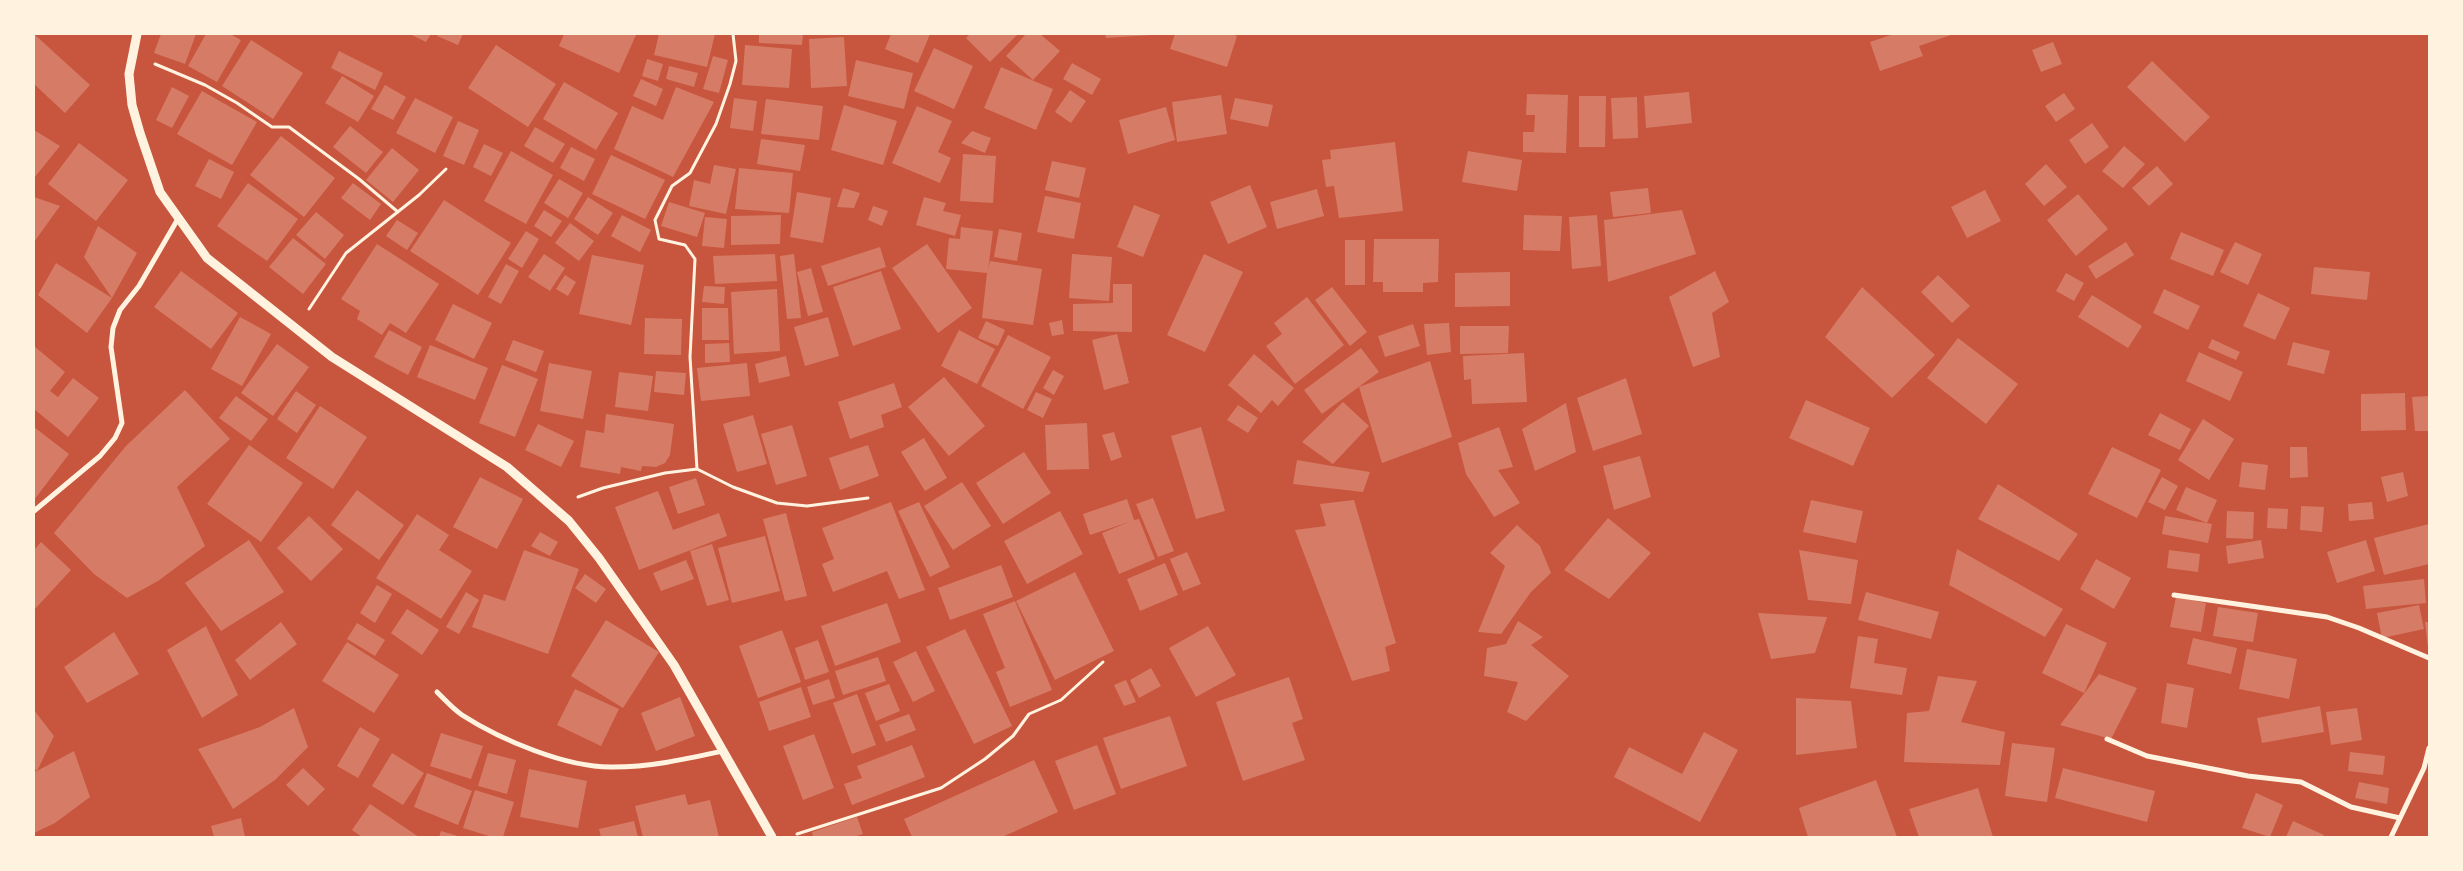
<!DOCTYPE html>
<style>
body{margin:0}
#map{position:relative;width:2463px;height:871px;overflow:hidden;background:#c8553d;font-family:Manrope,sans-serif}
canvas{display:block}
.frame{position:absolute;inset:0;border:35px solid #fff3e0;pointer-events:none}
</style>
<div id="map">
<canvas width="2463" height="871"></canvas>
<div class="frame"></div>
</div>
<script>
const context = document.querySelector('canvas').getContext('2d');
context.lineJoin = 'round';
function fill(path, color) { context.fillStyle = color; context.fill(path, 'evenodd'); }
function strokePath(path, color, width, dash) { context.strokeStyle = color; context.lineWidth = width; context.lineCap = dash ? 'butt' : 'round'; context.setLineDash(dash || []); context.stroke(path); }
const building = new Path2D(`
 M34,34L90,85L65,113L34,84Z
 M161,34H196L185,64L154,53Z
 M206,34H230L241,40L217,82L188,66Z
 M410,34H431L426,42Z
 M438,34H463L458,45L437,36Z
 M564,34H634L636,35L619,73L559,46Z
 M659,34H715L707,67L654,55Z
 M759,34H803L802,45L759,43Z
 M891,34H930L918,63L885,49Z
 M970,34H1018L990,62L966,38Z
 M1026,34H1040L1060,51L1033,80L1006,56Z
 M1105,34H1151V35L1106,38Z
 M1175,34H1230L1237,36L1227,67L1170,49Z
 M1894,34H1950L1951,35L1919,46L1923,56L1880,71L1870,42Z
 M844,37L847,86L811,88L809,39Z
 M251,40L303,73L273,119L222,86Z
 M2053,42L2062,64L2041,72L2032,50Z
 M496,45L556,84L528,127L468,88Z
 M745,45L792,49L789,88L742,85Z
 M934,48L973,66L954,109L914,91Z
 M339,51L383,73L375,90L331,68Z
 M713,56L728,60L719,93L703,89Z
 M647,59L663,64L658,81L642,76Z
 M856,60L913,73L904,109L848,96Z
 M2152,61L2210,117L2185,142L2127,87Z
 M1072,63L1101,79L1092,95L1063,79Z
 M669,66L698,73L694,87L666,79Z
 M1001,67L1053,89L1036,130L984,108Z
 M342,76L374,96L358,122L325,103Z
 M641,79L663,89L656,106L633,96Z
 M564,82L618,113L596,150L543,119Z
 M385,85L406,97L393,120L371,109Z
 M172,87L189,96L172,128L156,120Z
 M676,87L714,102L673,177L614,149L632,106L663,120Z
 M1070,90L1086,101L1071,123L1055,112Z
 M202,91L257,122L232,165L177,134Z
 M1689,92L1692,123L1646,128L1644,96Z
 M2064,93L2075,109L2056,122L2045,106Z
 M1527,94L1568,95L1566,153L1523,152V132H1534L1535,115H1526Z
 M1221,95L1227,134L1177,142L1172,102Z
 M1579,96H1606L1605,147H1579Z
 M1637,97L1638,138L1613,139L1611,98Z
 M415,98L453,117L435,153L396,133Z
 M734,98L757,101L753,131L730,128Z
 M1235,98L1273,105L1268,127L1230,119Z
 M766,99L823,106L819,140L761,134Z
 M844,105L897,121L883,165L831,150Z
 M917,106L952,121L938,152L951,158L940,183L892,163Z
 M1166,107L1175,140L1128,154L1119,120Z
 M458,121L479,130L464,165L443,156Z
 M2092,123L2109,147L2085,164L2069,140Z
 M350,126L383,152L366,173L333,147Z
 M535,127L565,144L553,163L524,146Z
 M34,130L60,146L34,178Z
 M972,131L991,138L985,153L961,143Z
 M281,136L335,178L304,217L250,175Z
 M761,139L805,145L800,171L757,164Z
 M1395,142L1403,211L1339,218L1334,186L1326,187L1322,160L1331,159L1330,150Z
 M79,143L128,180L96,221L48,184Z
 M484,144L503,153L491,176L473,167Z
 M2124,146L2145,164L2123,188L2102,171Z
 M571,147L595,159L584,181L560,168Z
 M392,148L419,170L393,202L366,180Z
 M511,151L553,175L526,224L484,201Z
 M1468,151L1522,160L1517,191L1462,182Z
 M963,154L996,156L993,203L960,201Z
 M611,155L665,180L645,219L592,194Z
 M209,159L234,172L221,199L195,186Z
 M1052,161L1086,168L1079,198L1045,190Z
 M2046,164L2067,187L2044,206L2025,184Z
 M714,165L736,169L726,214L689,206L694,180L710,184Z
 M2157,166L2173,184L2149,206L2132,188Z
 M739,168L793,173L789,213L735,209Z
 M559,179L583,193L568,218L544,203Z
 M248,183L298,219L267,261L217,226Z
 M353,183L381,204L370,220L341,198Z
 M1250,185L1267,227L1228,244L1210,202Z
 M843,188L860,193L854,208L837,207Z
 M1648,188L1651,213L1613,217L1610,192Z
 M1317,189L1324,216L1277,229L1270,202Z
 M1985,190L2001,221L1967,238L1951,207Z
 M797,192L831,198L823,243L790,237Z
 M2078,194L2108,229L2076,256L2047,220Z
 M1045,196L1081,203L1074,239L1037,232Z
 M34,197L60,206L34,242Z
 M588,197L613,213L598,235L574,219Z
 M924,197L946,203L943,211L961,215L955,236L916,225Z
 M444,200L511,243L478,295L410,251Z
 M669,202L705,213L697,237L661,226Z
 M1134,205L1160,215L1143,257L1117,247Z
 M873,206L888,211L882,226L868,220Z
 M544,210L562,221L551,237L534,226Z
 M1682,210L1696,254L1608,282L1604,220Z
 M316,212L344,235L325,259L296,235Z
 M622,215L651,230L640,252L611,236Z
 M781,215L780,244L731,245V216Z
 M1524,215L1562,216L1560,251L1523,250Z
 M1597,215L1601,266L1572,269L1569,217Z
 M705,217L727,219L724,248L702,246Z
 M397,220L418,233L407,250L386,236Z
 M570,223L594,241L579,261L555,243Z
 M98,226L137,253L112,298L87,333L38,295L56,263L112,298L84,257Z
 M961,227L993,231L988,270L990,261L1042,269L1033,325L982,318L987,273L946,269L949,238L960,239Z
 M999,229L1022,233L1017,261L994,257Z
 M526,231L539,239L522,268L508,259Z
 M2181,232L2224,250L2213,276L2170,259Z
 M293,238L326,264L303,294L269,267Z
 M1374,239H1439L1438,282L1423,283V292H1383V282H1373Z
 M1345,240H1365V285H1345Z
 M2126,242L2134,255L2096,279L2088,266Z
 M2235,242L2262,254L2248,285L2220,272Z
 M377,244L439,284L406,333L390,323L382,335L357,319L360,311L341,299Z
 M927,244L972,308L938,333L892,268Z
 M880,247L886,267L828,286L821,266Z
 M544,254L565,268L550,291L528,277Z
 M775,254L777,281L715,284L713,256Z
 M794,254L801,318L787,319L780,256Z
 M1072,254L1112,257L1109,301L1069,298Z
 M1204,254L1243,272L1205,352L1167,335Z
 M592,255L644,265L631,325L579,314Z
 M506,264L519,271L501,304L488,297Z
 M2314,267L2370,272L2367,300L2311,294Z
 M811,268L823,312L808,316L797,272Z
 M181,271L238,313L211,349L154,307Z
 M881,271L901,329L853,346L833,287Z
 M1715,271L1729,302L1712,313L1720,357L1693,367L1669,297Z
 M1510,272V306L1455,307V273Z
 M2066,273L2084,283L2074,301L2056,291Z
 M565,275L576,282L568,296L556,289Z
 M1938,275L1970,306L1952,323L1921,292Z
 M1113,284H1132V332L1073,331V304L1113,303Z
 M704,286L725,287L724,304L702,302Z
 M1332,287L1367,332L1350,346L1315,300Z
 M1862,287L1935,355L1892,398L1825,337Z
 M777,289L780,351L734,354L731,292Z
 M2164,289L2200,306L2188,330L2153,313Z
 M2258,293L2290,308L2275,340L2243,326Z
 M2092,295L2142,326L2128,348L2078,317Z
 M1307,297L1344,345L1295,384L1266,346L1282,334L1274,323Z
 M453,304L492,323L474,359L435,340Z
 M702,308H728L729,340H702Z
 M240,317L271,334L242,386L211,369Z
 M828,317L839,356L805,366L794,327Z
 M645,318L682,319L681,355L644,354Z
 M1062,320L1064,334L1052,336L1049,323Z
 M986,321L1005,330L998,346L978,338Z
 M1449,323L1451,352L1427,355L1424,324Z
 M1413,324L1420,346L1385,357L1378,336Z
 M1460,326H1509L1508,353L1460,354Z
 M389,330L422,347L408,375L374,357Z
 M959,330L995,349L977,384L941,366Z
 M1117,334L1129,383L1104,390L1092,340Z
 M1008,335L1051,357L1023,409L981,386Z
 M1958,338L2018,384L1986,424L1927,378Z
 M2212,339L2240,352L2236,360L2208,348Z
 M513,340L544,351L536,372L505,360Z
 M2293,342L2330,351L2324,374L2287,365Z
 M729,343L730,362L705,363V344Z
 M277,344L309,367L273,416L241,393Z
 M430,345L488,368L475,400L417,377Z
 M34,346L65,372L50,391L58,397L73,378L99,398L68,437L34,409Z
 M1361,348L1379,372L1322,414L1304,390Z
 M2199,352L2243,372L2230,401L2186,381Z
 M1524,353L1527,402L1472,404L1471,379L1464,380L1463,356Z
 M1254,354L1294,388L1278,406L1272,400L1261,413L1228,385Z
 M786,356L790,376L759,383L755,364Z
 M1430,361L1452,437L1382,463L1359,387Z
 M549,363L592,371L583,419L540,411Z
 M747,363L750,396L701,401L697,368Z
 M502,365L538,379L515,437L479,423Z
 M1053,370L1064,376L1054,395L1043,388Z
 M656,371L686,373L684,395L654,392Z
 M619,372L653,376L648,411L615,407Z
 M944,377L985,426L949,456L908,407Z
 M1626,378L1642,434L1593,451L1577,398Z
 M894,383L902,407L881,415L884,427L850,439L838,402Z
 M185,390L230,439L177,487L205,546L158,581L127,598L94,574L54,533L126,446Z
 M296,391L316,405L297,433L277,419Z
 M1036,392L1052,399L1043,418L1027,410Z
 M2405,393L2406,430L2361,431V394Z
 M236,396L268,419L251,441L219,418Z
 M2429,396V431H2415L2412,397Z
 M1806,400L1870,428L1853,466L1789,438Z
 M1343,402L1369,426L1333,464L1302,442Z
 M1566,403L1576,452L1535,471L1522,429Z
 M1238,405L1258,418L1248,433L1227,420Z
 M320,406L367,437L333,489L286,458Z
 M2160,413L2191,429L2180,450L2148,435Z
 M606,414L674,424L670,455L665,463L656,467L642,466L641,471L621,467L620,474L580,467L586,430L604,433Z
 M753,415L767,464L737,472L723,424Z
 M2203,419L2234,439L2209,480L2178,460Z
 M1087,423L1089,469L1047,470L1045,425Z
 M538,424L574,441L561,467L525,450Z
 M792,425L807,476L776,485L761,434Z
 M34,427L69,454L34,500Z
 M1201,427L1225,511L1196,519L1171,436Z
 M1499,427L1513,467L1498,470L1520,503L1494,517L1466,474L1458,443Z
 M1114,432L1122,457L1111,461L1102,435Z
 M924,438L947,478L925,491L901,452Z
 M249,445L303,483L261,542L207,504Z
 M868,445L879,476L840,490L829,458Z
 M2112,447L2161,470L2137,518L2088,494Z
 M2290,447H2307L2308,477L2290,478Z
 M1024,452L1051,493L1003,524L976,483Z
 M1640,456L1651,497L1614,510L1603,466Z
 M1297,460L1332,466L1370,472L1363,492L1293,484Z
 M2242,462L2268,465L2265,490L2239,487Z
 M2403,472L2408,496L2387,502L2381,477Z
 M480,477L523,499L497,549L453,527Z
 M2162,477L2178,486L2165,510L2148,502Z
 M696,478L705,505L678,514L669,487Z
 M962,482L991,526L953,550L924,506Z
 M1998,484L2078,534L2059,561L1978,519Z
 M2186,487L2217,500L2207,523L2176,510Z
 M357,490L404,525L379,560L331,525Z
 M658,491L673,530L719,513L727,536L639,570L615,507Z
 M1153,498L1174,551L1158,557L1136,504Z
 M1127,499L1134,520L1139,519L1155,559L1119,574L1102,533L1129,522L1090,535L1083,514Z
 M1354,500L1396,643L1385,647L1390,671L1352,681L1295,530L1326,526L1320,504Z
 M1811,500L1863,511L1856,543L1803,532Z
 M891,502L925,590L899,599L887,571L833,592L822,564L834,559L822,528Z
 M919,502L950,567L930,577L898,511Z
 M2372,502L2374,519L2349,521L2348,504Z
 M2301,506L2324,507L2322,532L2300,530Z
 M2268,508L2288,509L2287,529L2267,528Z
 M1060,511L1083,554L1027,584L1004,541Z
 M2227,511L2254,512L2253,539L2226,538Z
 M786,513L807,596L785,601L763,519Z
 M417,514L449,535L439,550L472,571L441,619L376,578Z
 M309,516L343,549L311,581L277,548Z
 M2165,516L2212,524L2208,543L2162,534Z
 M1608,518L1651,553L1609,599L1564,570Z
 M2429,524V564L2384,575L2374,538Z
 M1517,525L1540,546L1551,573L1531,592L1501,634L1478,632L1505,566L1490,553Z
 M540,532L558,542L550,556L531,546Z
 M765,536L780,591L732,603L718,548Z
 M249,540L284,592L221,631L185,583Z
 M2261,540L2264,558L2228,564L2226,546Z
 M2366,540L2375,571L2337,583L2327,552Z
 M41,542L71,570L34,610V550Z
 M712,544L729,600L707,606L690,551Z
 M1957,549L2063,609L2045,637L1949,585Z
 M524,550L579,569L548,654L472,627L484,594L505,601Z
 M1799,550L1858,560L1851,604L1808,600Z
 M2169,550L2200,554L2198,572L2167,568Z
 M1187,552L1201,584L1183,591L1170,559Z
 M2096,559L2131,578L2114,609L2080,589Z
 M686,560L694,579L661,591L653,573Z
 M1165,563L1178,595L1140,611L1127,579Z
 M1001,565L1013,597L950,620L938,588Z
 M1075,572L1114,651L1055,680L1016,601Z
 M585,574L606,589L596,603L575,588Z
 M2424,579L2426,603L2366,609L2363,586Z
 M377,585L392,594L375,623L360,613Z
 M466,592L479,600L459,634L446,627Z
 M1866,592L1939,612L1931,639L1858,620Z
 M2176,597L2206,603L2201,632L2170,627Z
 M1015,601L1052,690L1010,707L996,672L1005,668L983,614Z
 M887,603L901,642L835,666L821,626Z
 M2419,605L2424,629L2382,638L2377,613Z
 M2218,607L2258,613L2253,642L2213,636Z
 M407,609L439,630L422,655L391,633Z
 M1758,613L1827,617L1815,653L1771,659Z
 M606,620L659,652L623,708L571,676Z
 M1518,621L1543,637L1531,645L1569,676L1526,721L1507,712L1518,682L1484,676L1487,648L1506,644Z
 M281,622L297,644L250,680L235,660Z
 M2425,622H2429V648H2428Z
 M357,623L385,640L375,656L347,639Z
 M2066,624L2107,643L2084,693L2042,673Z
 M206,626L238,695L202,718L167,650Z
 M1208,626L1236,675L1196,697L1169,648Z
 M965,629L1012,726L974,744L926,647Z
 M782,630L801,682L758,698L739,646Z
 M114,632L139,674L87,703L64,667Z
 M1858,636L1878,639L1874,663L1907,668L1902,695L1850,688Z
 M2193,638L2237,648L2231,674L2187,664Z
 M818,640L829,672L805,680L795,648Z
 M347,642L399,675L374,713L322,681Z
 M2247,649L2297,659L2289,699L2239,689Z
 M916,651L935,691L913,702L893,662Z
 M878,657L886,681L843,695L835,671Z
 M1151,668L1161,686L1139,698L1130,680Z
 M2099,674L2137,688L2111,739L2060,725Z
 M1938,676L1977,681L1961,722L2005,732L2000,765L1904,762L1907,713L1929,711Z
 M1289,677L1303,719L1292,723L1305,760L1243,781L1216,702Z
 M829,679L835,698L813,705L807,687Z
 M1126,680L1136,702L1124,706L1114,685Z
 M2167,683L2194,688L2187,728L2161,723Z
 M889,684L900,711L876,721L865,693Z
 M801,687L811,717L769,731L759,702Z
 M575,689L619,709L601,746L557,725Z
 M857,694L876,745L852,754L833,703Z
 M680,697L695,736L656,751L641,713Z
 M1796,698L1851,701L1857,748L1796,755Z
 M2320,706L2324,732L2262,743L2257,718Z
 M294,708L308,747L275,780L233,809L198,749L260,727Z
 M2357,708L2362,740L2331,745L2326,712Z
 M34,710L54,736L37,771L74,751L90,797L55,823L34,833V772L37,771L34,768Z
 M909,714L916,730L886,742L879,725Z
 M1170,716L1187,766L1121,789L1103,738Z
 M360,727L380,739L358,778L337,766Z
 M1704,732L1738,750L1700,822L1614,777L1629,747L1682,774Z
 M441,733L483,746L471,779L430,766Z
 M814,734L834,788L803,800L783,746Z
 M2012,743L2055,748L2047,802L2005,796Z
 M912,745L925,777L852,805L844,784L862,778L857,766Z
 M1097,745L1116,794L1074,810L1055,761Z
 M2350,752L2385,756L2383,775L2348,771Z
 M392,753L424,773L403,805L372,786Z
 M488,753L516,760L507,794L478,786Z
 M1034,760L1058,812L1002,837H912L904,819Z
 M303,768L325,789L308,806L286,785Z
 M2063,768L2155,791L2147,822L2055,798Z
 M529,769L587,781L578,828L520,817Z
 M427,773L472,791L458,825L414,807Z
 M1876,780L1897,837H1808L1799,808Z
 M2359,782L2389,788L2387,804L2355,798Z
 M1978,788L1993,837H1919L1909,809Z
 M475,790L514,802L503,837H492L463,828Z
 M2256,793L2283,805L2270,837L2242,828Z
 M685,794L688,805L710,800L719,837H643L635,806Z
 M370,804L419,837H362L352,830Z
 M857,817L863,834L853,837H813L812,832Z
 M241,818L245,837H214L211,826Z
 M634,821L638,837H601L599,829Z
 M2293,821L2324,835L2322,837H2286Z
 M441,831L461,837H439Z`);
const path = new Path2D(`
 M155,64L205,85L237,103L272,127H289L359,179L398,212
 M309,309L346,253L419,195L446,169
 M697,469L690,357L695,259L685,245L659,239L655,220L672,186L690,173L716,124L730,84L736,61L733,34
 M578,497L603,488L665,473L697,469L733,487L777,503L807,506L868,498
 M797,834L941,788L985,759L1013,736L1029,714L1061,700L1103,662`);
const minor = new Path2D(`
 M34,511L100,456L115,438L122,423L111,347L113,328L120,310L139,286L179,217
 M2174,595L2327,617L2359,628L2429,658
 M437,692C445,700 453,709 462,715C501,740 567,768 613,767C651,767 686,759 723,751
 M2107,739L2147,756L2248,776L2301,782L2351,807L2400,818
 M2391,837L2424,768L2429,748`);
const tertiary = new Path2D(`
 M137,34L129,74L132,105L140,133L160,192L207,258L332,357L507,467L569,521L599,558L674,665L772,837`);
fill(building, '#d67c66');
strokePath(path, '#fff3e0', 3);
strokePath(minor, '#fff3e0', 5);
strokePath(tertiary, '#fff3e0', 9);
</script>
